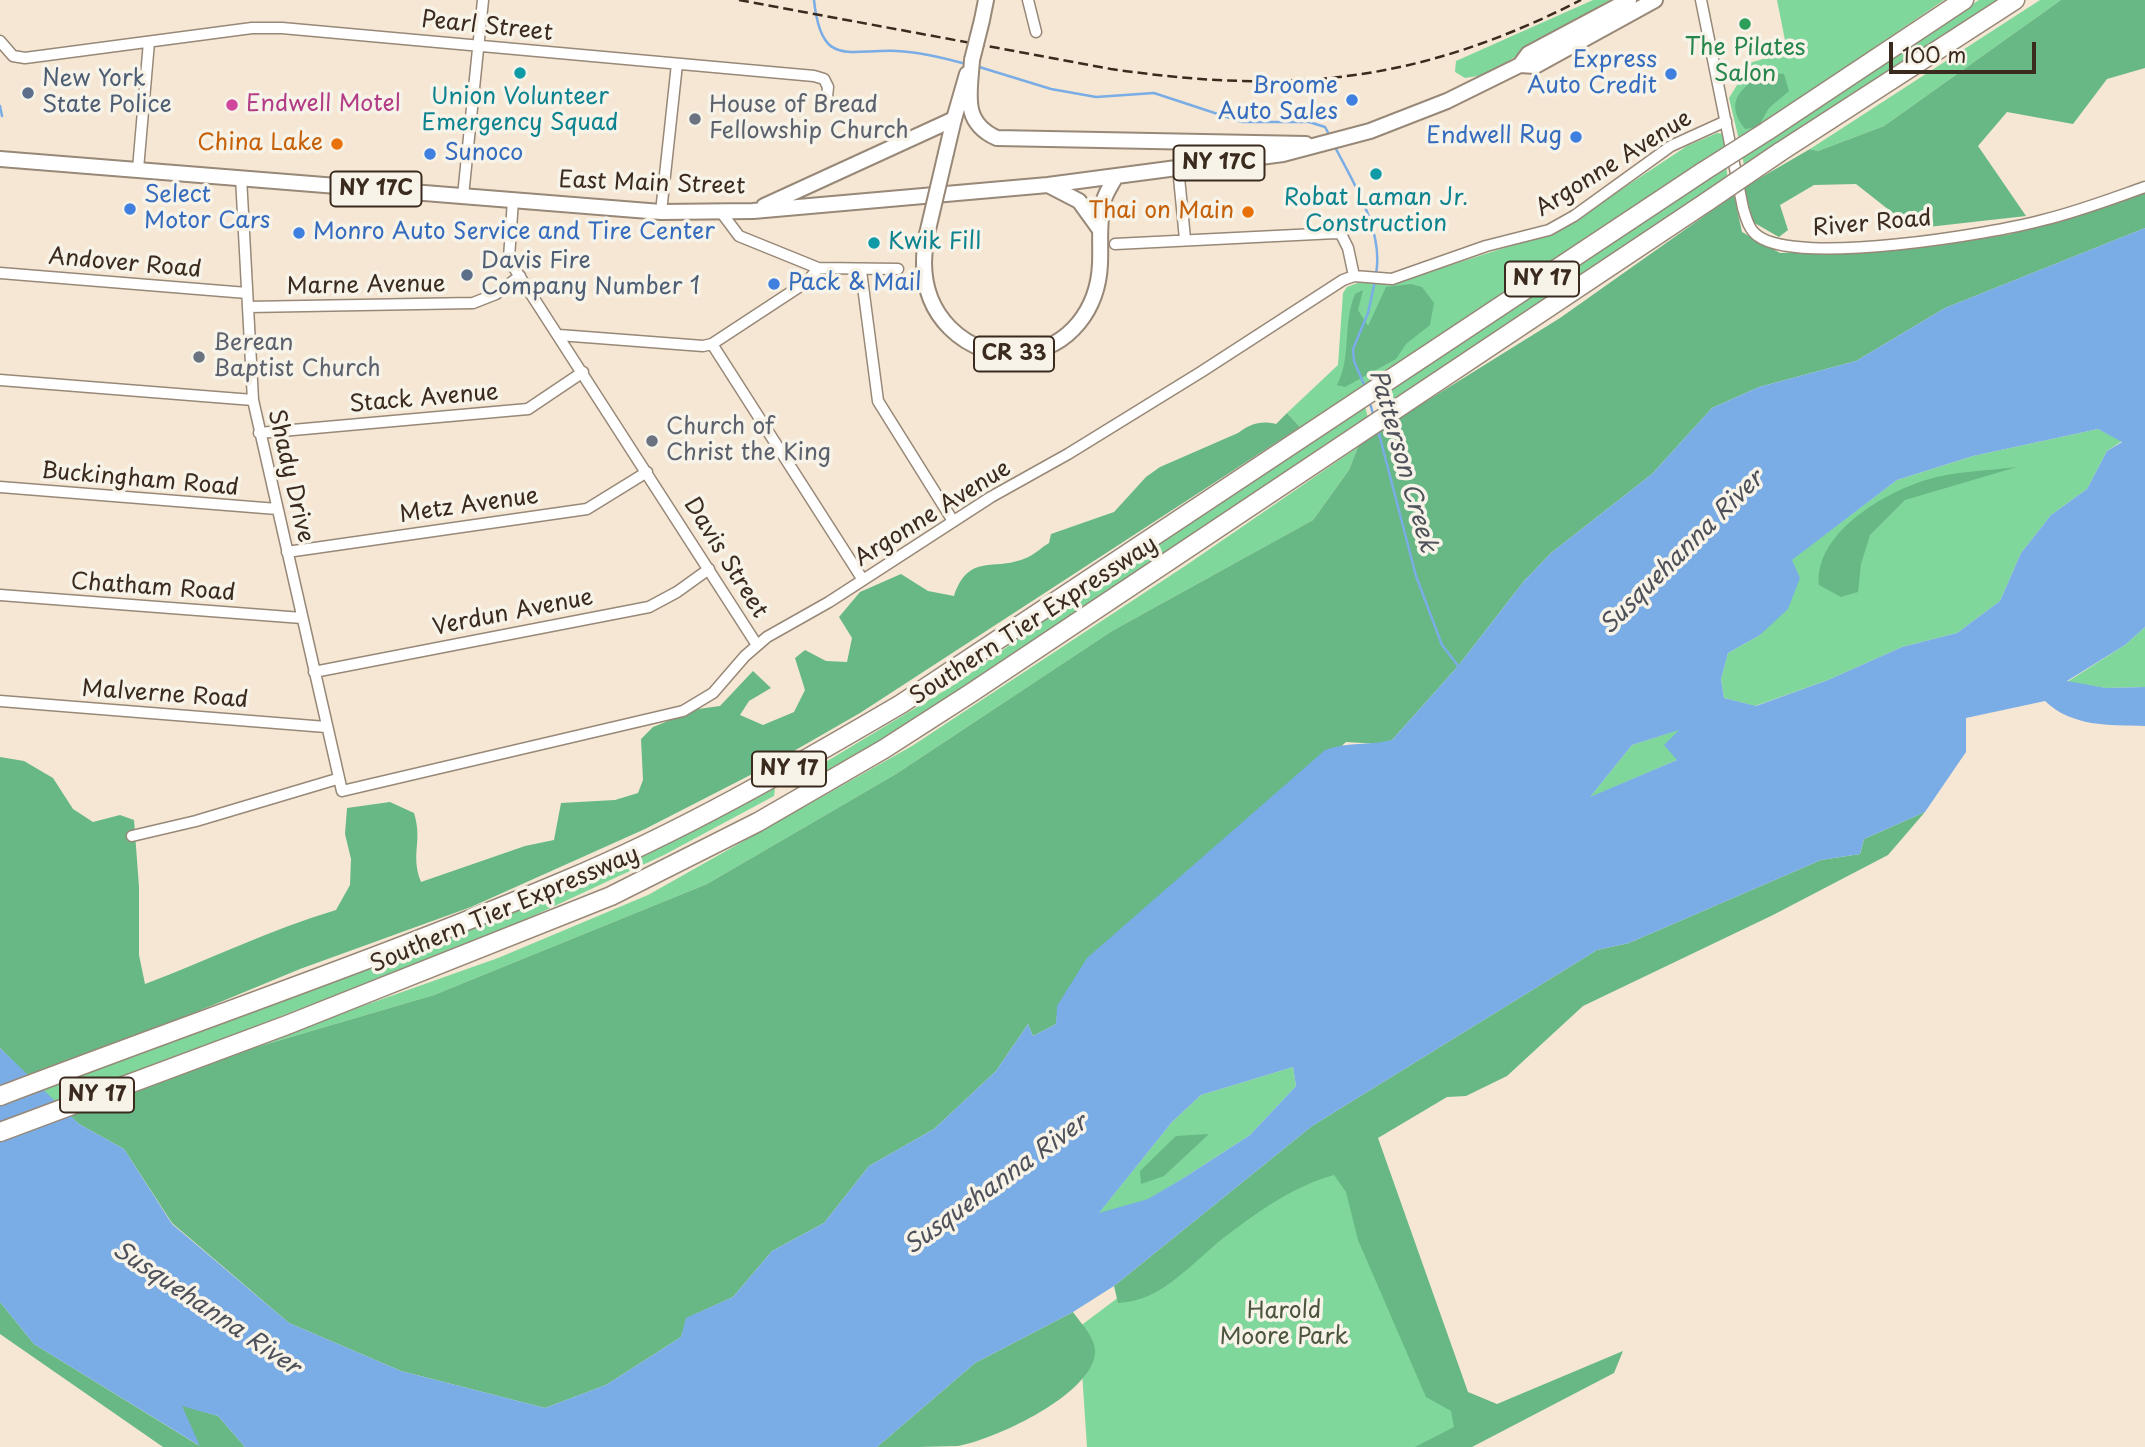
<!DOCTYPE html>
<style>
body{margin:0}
#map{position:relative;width:2145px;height:1447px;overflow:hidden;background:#f5e7d3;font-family:"Playpen Sans",sans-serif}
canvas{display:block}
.scale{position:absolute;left:1889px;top:42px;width:147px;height:32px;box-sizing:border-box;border:4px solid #3b2a1e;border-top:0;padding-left:9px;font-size:21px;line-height:24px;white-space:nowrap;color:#3b2a1e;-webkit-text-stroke:5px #f7f3e8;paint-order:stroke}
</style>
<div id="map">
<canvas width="2145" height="1447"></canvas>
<div class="scale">100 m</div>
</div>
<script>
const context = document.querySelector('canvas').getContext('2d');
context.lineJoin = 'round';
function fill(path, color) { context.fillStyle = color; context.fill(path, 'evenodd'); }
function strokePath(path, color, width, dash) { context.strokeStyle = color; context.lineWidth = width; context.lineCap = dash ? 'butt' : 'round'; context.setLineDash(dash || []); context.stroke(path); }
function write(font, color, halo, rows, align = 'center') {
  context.font = font + ' "Playpen Sans",sans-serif'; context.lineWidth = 7; context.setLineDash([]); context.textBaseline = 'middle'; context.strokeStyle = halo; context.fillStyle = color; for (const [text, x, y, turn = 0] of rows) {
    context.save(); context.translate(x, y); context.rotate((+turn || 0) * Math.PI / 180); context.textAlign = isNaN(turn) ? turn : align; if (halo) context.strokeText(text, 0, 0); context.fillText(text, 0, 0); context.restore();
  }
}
const green = new Path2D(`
 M1593,0H1610L1485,75L1465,78L1455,72L1456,61Z
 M1777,0H1944L1739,140L1729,98L1737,85L1746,79V64L1763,59L1762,46L1785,40Z
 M1979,0H2005L1745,171L1742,154Z
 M2040,0H2061L1884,126L1818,151L1810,149Z
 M1717,133L1724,134V150L1300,427L1287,413L1338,365L1343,293L1347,287L1360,282L1404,280L1560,230L1687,146Z
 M1726,164L1728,183L1384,409L1381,395Z
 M1365,406L1368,418L922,716L802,786L797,788L794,785V781L957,683L1065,605Z
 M2098,429L2122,441L2107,451L2087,489L2051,515L2021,553L2000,601L1957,633L1902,647L1828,680L1755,706L1724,698L1721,679L1728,653L1760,635L1791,560L1897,480L1973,456Z
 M1358,447L1349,470L1313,520L1112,631L896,774L707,884L434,995L199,1064L498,958L648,895L912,746L1188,564Z
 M2145,627V687L2106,688L2067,682L2125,645Z
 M1681,729L1677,760L1589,798L1632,745Z
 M769,788L775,789L774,796L664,855L441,959L302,1008L57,1104L38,1086L166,1041Z
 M1293,1067L1296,1086L1250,1135L1182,1179L1148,1200L1098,1214L1172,1122L1201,1095Z
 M1326,1141L1477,1424L1432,1447H1087L1079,1327Z`);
const forest = new Path2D(`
 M2061,0H2145V68L2107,79L2073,124L2007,112L1978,146L2026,216L1928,227L1898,217L1856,184L1814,185L1780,205L1788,230L1779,237L1751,221L1743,188L1810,149L1818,151L1884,126Z
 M1764,72L1784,74L1789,91L1769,108L1758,127L1745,129C1723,101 1742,88 1764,72Z
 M2145,193V228L1945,308L1856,361L1759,387L1712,408L1652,474L1551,553L1524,581L1458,666L1392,740L1379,744L1346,742L1058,1006L1056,1024L1033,1036L1028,1024L996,1071L934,1129L869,1166L824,1223L772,1251L733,1297L687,1318L681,1337L606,1385L545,1408L401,1371L289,1323L172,1223L124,1149L79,1124L66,1112L199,1064L434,995L707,884L896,774L1112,631L1313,520L1349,470L1358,447L1372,435L1560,318L1734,195L1742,232L1780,253L1936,246L2011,234Z
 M1411,284L1422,287L1434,303L1430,325L1406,344L1396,359L1345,387L1337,385C1352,356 1342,326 1355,294L1363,290L1358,310L1368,326L1386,287Z
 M1287,413L1300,427L860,713L766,767L645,829L471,907L300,969L32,1080L0,1048V757L24,761L53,778L73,809L93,822L120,815L134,820L139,887V955L145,984C209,960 271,929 336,910L350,885L351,859L345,834L347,808L390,802L414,813C423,842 410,854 421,882L525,846L554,840L561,803L615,800L638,793L643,780L641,739L653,727L698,709L720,706L753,671L771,688L749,701L740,715L763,725L794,712L805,690L795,658L805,650L826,661L847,662L852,638L839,617L860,592L901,574L928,591L954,596C969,552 994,572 1026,558C1034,555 1042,547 1049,543L1051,534L1114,512L1146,477L1160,467L1238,433C1250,424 1261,420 1276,424Z
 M2017,467L1905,500L1870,535L1861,564L1858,592L1841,597L1819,585C1814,534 1883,493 1926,480C1954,471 1987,471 2017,467Z
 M1925,812L1888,855L1773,915L1583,1006L1507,1076L1466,1096L1447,1097L1378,1138L1468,1392L1497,1404L1623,1351L1614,1373L1472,1447H1415L1454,1427L1451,1411L1426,1397L1358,1240L1346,1192L1334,1175C1294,1186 1259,1211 1226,1236C1193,1261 1162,1302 1118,1303L1114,1286L1312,1126L1597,950L1629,943L1821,860L1860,854L1864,839Z
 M1209,1134L1164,1176L1141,1184L1140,1171L1176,1136Z
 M0,1302L34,1344L198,1445L181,1405L218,1416L245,1447H163L0,1334Z
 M1073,1312C1082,1325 1100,1342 1094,1359C1082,1399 995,1439 958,1446C933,1447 902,1447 877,1447L975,1363Z`);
const water = new Path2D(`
 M2145,228V627L2125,645L2067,681L2106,688L2145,687V726C2109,725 2072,727 2045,701L1966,718V752L1925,812L1864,839L1860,854L1821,860L1629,943L1597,950L1312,1126L1114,1286L1073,1312L975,1363L877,1447H245L218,1416L182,1406L200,1446L34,1344L0,1302V1048L79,1124L124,1149L172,1224L289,1323L401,1371L545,1408L606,1385L681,1337L686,1318L733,1297L772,1251L824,1223L869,1166L934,1129L996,1071L1028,1024L1033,1036L1056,1024L1057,1006L1087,958L1325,750C1351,741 1367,746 1392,740L1458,666L1524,581L1551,553L1652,474L1712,408L1759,387L1856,361L1945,308ZM2098,429L2122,442L2107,451L2087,489L2051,515L2021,553L2000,601L1957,633L1902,647L1828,680L1756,706L1724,698L1721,679L1728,653L1760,635L1788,609L1800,578L1792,560L1897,480L1973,456ZM1679,730L1664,745L1677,760L1590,797L1632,745ZM1293,1067L1296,1086L1250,1135L1182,1179L1148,1199L1099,1213L1172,1122L1201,1095Z`);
const stream = new Path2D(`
 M814,0C821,68 847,49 897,51C920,52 944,58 966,64
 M976,66L1051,89L1096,97L1154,93L1242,122H1309L1325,127L1331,138
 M0,106L2,116
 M1335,147C1354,184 1384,231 1376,274
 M1365,387L1354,361L1353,349L1368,313L1375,281
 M1369,400L1374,417
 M1378,430L1416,576L1442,645L1459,667`);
const street = new Path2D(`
 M1028,0L1036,32
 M1701,0L1743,208C1746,218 1749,230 1758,236C1798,266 1992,234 2043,220C2077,212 2111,199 2145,187
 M0,41L13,56L25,58L252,28H282L814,76L824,79L828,87L826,107
 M1178,167L1185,239
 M138,169L149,42
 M241,177L253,400L342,791L683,711L713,693L745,656L767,637L829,602L991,497L1068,454L1201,372L1343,280L1354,276L1392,279L1486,246L1549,230L1574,216L1671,146L1726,121
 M463,196L483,0
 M513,200L509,258L511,263L757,645
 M661,212L677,64
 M721,212L739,236L818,268L898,269
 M1115,244L1336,233L1341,234L1348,248L1354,276
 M861,271L878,401L953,521
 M0,273L247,293
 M248,307L473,303L496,294L520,276
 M559,335L703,346L712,344L808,281L818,268
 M712,344L863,580
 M0,380L253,400
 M259,433L528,409L583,372
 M0,487L277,509
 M287,552L587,509L647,472
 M0,595L302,618
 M314,672L649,607L677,592L709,569
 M0,701L326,727
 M132,836L196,821L337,779`);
const secondary = new Path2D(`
 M982,20L986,0
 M954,119L967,74`);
const primary = new Path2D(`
 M972,60C970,93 961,122 997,138L1306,144
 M1520,65L1528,54L1629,0
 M946,153L954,119
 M0,159L661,212L753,211L1048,185L1283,154L1370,131L1447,101L1520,65L1535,66L1655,0
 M1048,185L1079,201L1100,230
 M764,206L954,119
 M927,234C920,269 924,302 950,328C970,348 997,357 1024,353C1070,347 1098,309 1100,264C1101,243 1098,220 1104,200C1106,192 1112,184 1116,176`);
const highway = new Path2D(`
 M1767,131L1964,0
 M1780,152L2015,0
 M0,1096C188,1024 379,959 564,881C681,832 792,768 901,704L1704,171
 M0,1132L287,1025L611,896L758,822L884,749L971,693L1708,201`);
const rail = new Path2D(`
 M739,0L1111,69C1291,95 1418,83 1581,0`);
const secondaryBridge = new Path2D(`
 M972,60L982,20`);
const primaryBridge = new Path2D(`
 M927,234L946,153`);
const highwayBridge = new Path2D(`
 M1704,171L1767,131
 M1708,201L1780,152`);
const markers = [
 [1745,24,7,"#2e9e5b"],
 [520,73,7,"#0f9aa8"],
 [1671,74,7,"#3f7fe0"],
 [28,93,7,"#5c6f8a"],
 [1352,100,7,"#3f7fe0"],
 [232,105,7,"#d1479c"],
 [695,119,7,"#6b7280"],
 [1576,137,7,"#3f7fe0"],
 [337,144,7,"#e8710a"],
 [430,154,7,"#3f7fe0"],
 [1376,174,7,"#0f9aa8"],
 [130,209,7,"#3f7fe0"],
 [1248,212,7,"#e8710a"],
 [299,233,7,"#3f7fe0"],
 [874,243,7,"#0f9aa8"],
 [467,275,7,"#5c6f8a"],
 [774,284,7,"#3f7fe0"],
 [199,357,7,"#6b7280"],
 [652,441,7,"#6b7280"]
];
const shields = [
 [1219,163,91],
 [376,189,91],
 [1542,279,74],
 [1014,354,80],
 [789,769,74],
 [97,1095,74]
];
const shieldNames = [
 ["NY 17C",1219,163],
 ["NY 17C",376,189],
 ["NY 17",1542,279],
 ["CR 33",1014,354],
 ["NY 17",789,769],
 ["NY 17",97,1095]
];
const streetNames = [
 ["Pearl Street",487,27,6],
 ["Argonne Avenue",1614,164,-32],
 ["East Main Street",652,184,2],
 ["River Road",1872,224,-5],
 ["Andover Road",125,264,5],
 ["Marne Avenue",366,286,-1],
 ["Stack Avenue",424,399,-5],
 ["Shady Drive",290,476,77],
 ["Buckingham Road",140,480,5],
 ["Metz Avenue",469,506,-8],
 ["Argonne Avenue",933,514,-32],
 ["Davis Street",725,558,58],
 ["Chatham Road",153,588,4],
 ["Verdun Avenue",513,613,-11],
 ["Southern Tier Expressway",1034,621,-33],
 ["Malverne Road",165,695,4],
 ["Southern Tier Expressway",505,910,-23]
];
const leisureNames = [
 ["The Pilates",1745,49],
 ["Salon",1745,75]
];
const shopNames = [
 ["Express",1657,61,"right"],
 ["Auto Credit",1657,87,"right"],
 ["Broome",1338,87,"right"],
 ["Auto Sales",1338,113,"right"],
 ["Endwell Rug",1562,137,"right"],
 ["Sunoco",444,154],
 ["Select",144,196],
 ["Motor Cars",144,222],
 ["Monro Auto Service and Tire Center",313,233],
 ["Pack & Mail",788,284]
];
const serviceNames = [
 ["New York",42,80],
 ["State Police",42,106],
 ["Davis Fire",481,262],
 ["Company Number 1",481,288]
];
const cultureNames = [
 ["Union Volunteer",520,98],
 ["Emergency Squad",520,124],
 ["Robat Laman Jr.",1376,199],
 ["Construction",1376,225],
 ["Kwik Fill",888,243,"left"]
];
const hotelNames = [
 ["Endwell Motel",246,105]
];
const worshipNames = [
 ["House of Bread",709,106],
 ["Fellowship Church",709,132],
 ["Berean",213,344],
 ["Baptist Church",213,370],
 ["Church of",666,428],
 ["Christ the King",666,454]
];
const foodNames = [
 ["China Lake",323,144],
 ["Thai on Main",1234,212]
];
const parkNames = [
 ["Harold",1284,1312],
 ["Moore Park",1284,1338]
];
const waterNames = [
 ["Patterson Creek",1402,461,74],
 ["Susquehanna River",1682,553,-45],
 ["Susquehanna River",996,1185,-36],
 ["Susquehanna River",206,1309,34]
];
fill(green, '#7fd79c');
fill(forest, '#67b884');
fill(water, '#7aade6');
strokePath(stream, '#7aade6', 2.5);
strokePath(street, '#988878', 13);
strokePath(secondary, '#988878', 18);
strokePath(primary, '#988878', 18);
strokePath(highway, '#988878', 21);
strokePath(street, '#fff', 10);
strokePath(secondary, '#fff', 14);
strokePath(primary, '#fff', 14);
strokePath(highway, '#fff', 18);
strokePath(rail, '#3b2a1e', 2.5, [10, 5]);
strokePath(secondaryBridge, '#988878', 18, []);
strokePath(primaryBridge, '#988878', 18, []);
strokePath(highwayBridge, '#988878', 21, []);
strokePath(secondaryBridge, '#fff', 14);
strokePath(primaryBridge, '#fff', 14);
strokePath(highwayBridge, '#fff', 18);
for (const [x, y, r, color] of markers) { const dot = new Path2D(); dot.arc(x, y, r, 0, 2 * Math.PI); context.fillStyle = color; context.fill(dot); strokePath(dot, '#f7f3e8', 2.5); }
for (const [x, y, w] of shields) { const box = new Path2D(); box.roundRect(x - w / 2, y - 17.5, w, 35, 5); context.fillStyle = '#f7f3e8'; context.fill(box); strokePath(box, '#3b2a1e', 2); }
write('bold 21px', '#3b2a1e', null, shieldNames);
write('23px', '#3b2a1e', '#f7f3e8', streetNames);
write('23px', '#27864d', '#f7f3e8', leisureNames);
write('23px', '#366cbe', '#f7f3e8', shopNames, 'left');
write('23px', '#4e5e75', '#f7f3e8', serviceNames, 'left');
write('23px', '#0d838f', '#f7f3e8', cultureNames);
write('23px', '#b23c85', '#f7f3e8', hotelNames, 'left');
write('23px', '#5b616d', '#f7f3e8', worshipNames, 'left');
write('23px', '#c56008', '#f7f3e8', foodNames, 'right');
write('23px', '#4c553e', '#f7f3e8', parkNames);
write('italic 24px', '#4e515a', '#f7f3e8', waterNames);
</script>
